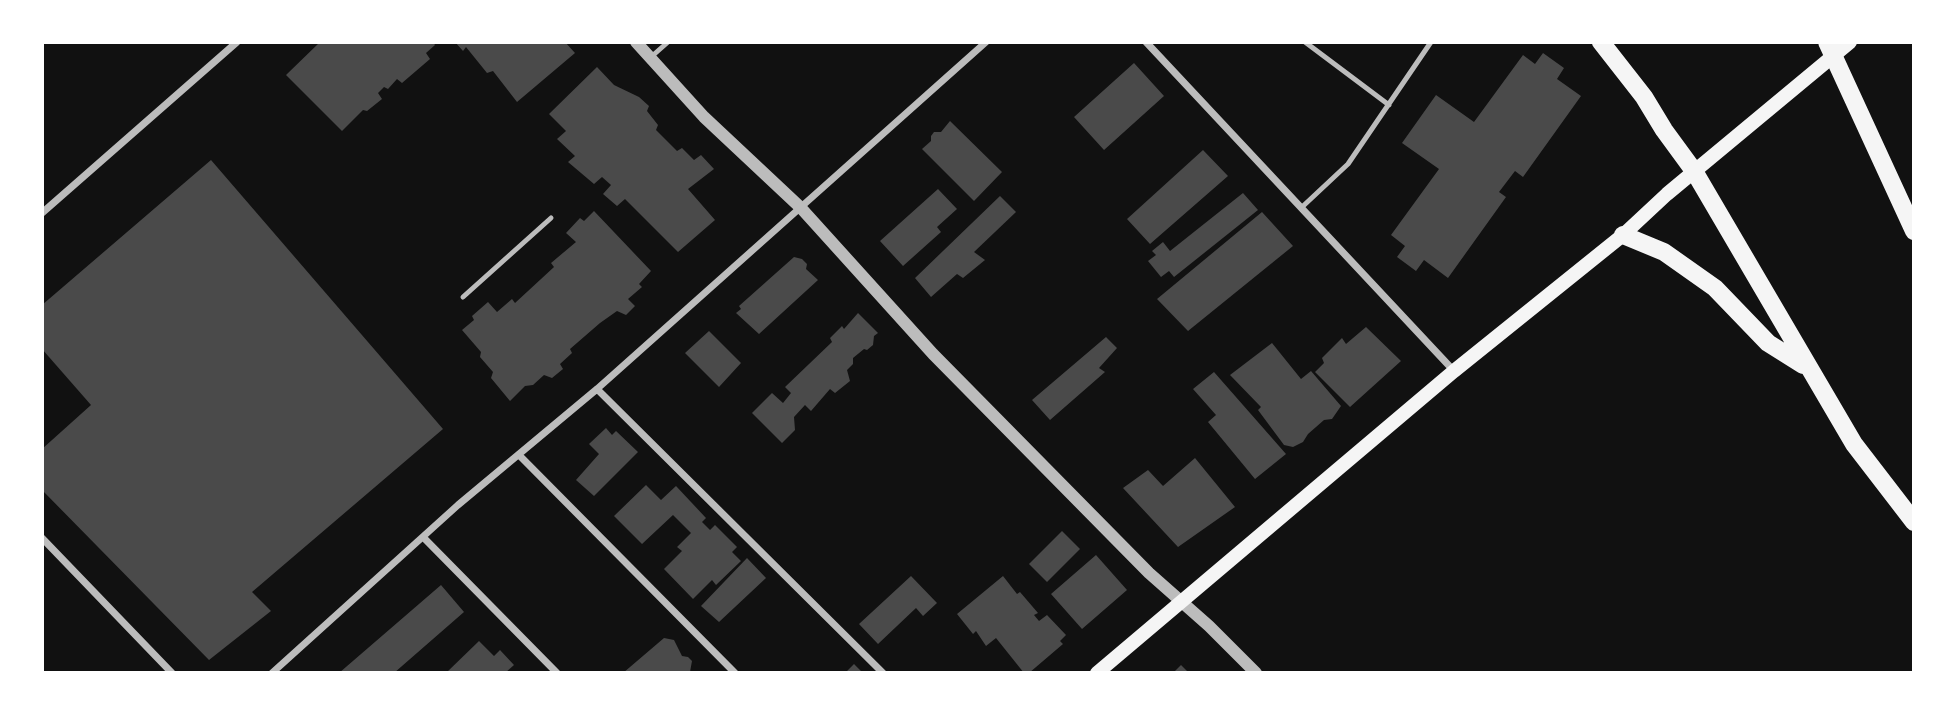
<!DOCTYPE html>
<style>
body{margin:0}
#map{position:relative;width:1956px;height:715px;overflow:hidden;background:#111;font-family:Commissioner,sans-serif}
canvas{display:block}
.frame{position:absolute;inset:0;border:44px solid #fff;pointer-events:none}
</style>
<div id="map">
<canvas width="1956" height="715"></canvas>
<div class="frame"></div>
</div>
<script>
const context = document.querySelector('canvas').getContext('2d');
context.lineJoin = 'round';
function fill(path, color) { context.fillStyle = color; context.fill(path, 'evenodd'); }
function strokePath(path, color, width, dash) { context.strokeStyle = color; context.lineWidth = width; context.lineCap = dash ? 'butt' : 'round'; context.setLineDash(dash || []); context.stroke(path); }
const building = new Path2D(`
 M320,42H433L435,45L426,53L430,59L402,83L397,79L388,89L384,87L378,93L382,99L367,111L363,110L342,131L286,75Z
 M455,42H565L575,53L517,102L493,71L487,73L466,47L463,51Z
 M1543,53L1564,68L1557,79L1581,96L1523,177L1515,171L1499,192L1506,197L1448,278L1424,260L1416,271L1397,257L1405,246L1391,235L1439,169L1402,143L1436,95L1474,122L1523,55L1535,64Z
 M1134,63L1164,96L1104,150L1074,117Z
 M597,67L614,85L639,97L649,106L647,111L658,125L656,130L677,151L682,148L694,160L701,155L714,169L688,189L715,220L678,252L625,199L617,206L603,194L611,185L602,177L594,184L568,162L575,156L557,139L566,131L549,114Z
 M950,121L1002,172L974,201L922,149L931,141V136L934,132H941Z
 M1203,150L1228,176L1150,244L1127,219Z
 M211,160L443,429L252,592L271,611L209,660L42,490V449L91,405L42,349V305Z
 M938,189L957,209L937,227L941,232L903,266L880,241Z
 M1243,193L1258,210L1174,277L1169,271L1161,277L1148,261L1156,255L1152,251L1163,242L1170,251Z
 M1000,196L1016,212L974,252L985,260L963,278L957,274L931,297L915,278Z
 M594,211L651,271L639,284L642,287L628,299L635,306L626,315L617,311L600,323L570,349L572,353L560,364L563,369L552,378L544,375L533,385L525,386L510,401L491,378L493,372L480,357L481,352L462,330L474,320L472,316L488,302L497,312L512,299L515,303L554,267L551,263L576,242L566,233L580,218L584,221Z
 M1262,212L1293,246L1188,331L1157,299Z
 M794,257L802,259L807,264L806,269L818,280L759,334L736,313L741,309L739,306Z
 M858,313L878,333L874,336L873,345L867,350L864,349L853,358V364L847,370L850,381L835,393L830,389L811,411L805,405L794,417L795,430L782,443L752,413L772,393L783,403L791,393L785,387L832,342L830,338L842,326L844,329Z
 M1366,327L1401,361L1350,407L1315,372L1324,363L1322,358L1342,338L1346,344Z
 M709,331L741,363L719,387L685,353Z
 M1106,337L1117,348L1099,368L1105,372L1050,420L1032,400Z
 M1272,343L1301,379L1311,371L1341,406L1332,419L1324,420L1308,434L1303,442L1293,447L1284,445L1258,410L1261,407L1230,375Z
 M1214,372L1286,454L1255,479L1208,422L1216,415L1193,389Z
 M606,428L612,435L616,431L638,452L594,496L576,480L599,454L589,444Z
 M1195,458L1235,507L1178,547L1123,488L1148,470L1163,486Z
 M646,485L661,500L676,486L706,518L702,522L710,530L715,525L737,547L732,552L741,561L716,585L712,580L693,599L664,569L682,551L677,547L691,533L673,515L642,544L614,516Z
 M1062,531L1080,549L1047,582L1029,564Z
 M1096,555L1127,590L1082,629L1051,594Z
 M747,558L766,578L719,622L701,606Z
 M911,576L937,603L923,616L916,608L878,644L859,624Z
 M1003,576L1017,594L1020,592L1038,613L1034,615L1039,621L1047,615L1066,635L1060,641L1063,644L1029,673H1024L996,638L986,646L976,631L973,634L957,614Z
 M441,585L464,612L394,673H339Z
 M664,638L674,640L682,656L688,657L692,661L690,672L623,673Z
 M479,641L494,656L500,650L514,665L505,673H446Z
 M854,664L863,673H845Z
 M1181,665L1189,673H1173Z`);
const service = new Path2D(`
 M1305,42L1389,105
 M651,57L668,42
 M1301,208L1348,164L1431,42
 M463,297L551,218`);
const minor = new Path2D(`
 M1146,42L1454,371
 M42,213L237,42
 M597,389L883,673
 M519,455L735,673
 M423,537L557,673
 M42,538L172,673
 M272,673L458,505L597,389L986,42`);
const tertiary = new Path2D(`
 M636,42L704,117L801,208L933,354L1149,573L1209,626L1256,673`);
const secondary = new Path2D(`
 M1097,673L1454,371L1623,235L1667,194L1850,42`);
const primary = new Path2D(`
 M1601,42L1644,97L1664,130L1694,171L1854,444L1914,522
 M1827,42L1914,231
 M1623,235L1664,252L1715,288L1768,343L1803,365`);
fill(building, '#4a4a4a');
strokePath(service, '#bcbcbc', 5);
strokePath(minor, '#bcbcbc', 7);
strokePath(tertiary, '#bcbcbc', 12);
strokePath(secondary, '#f5f5f5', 14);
strokePath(primary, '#f5f5f5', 18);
</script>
